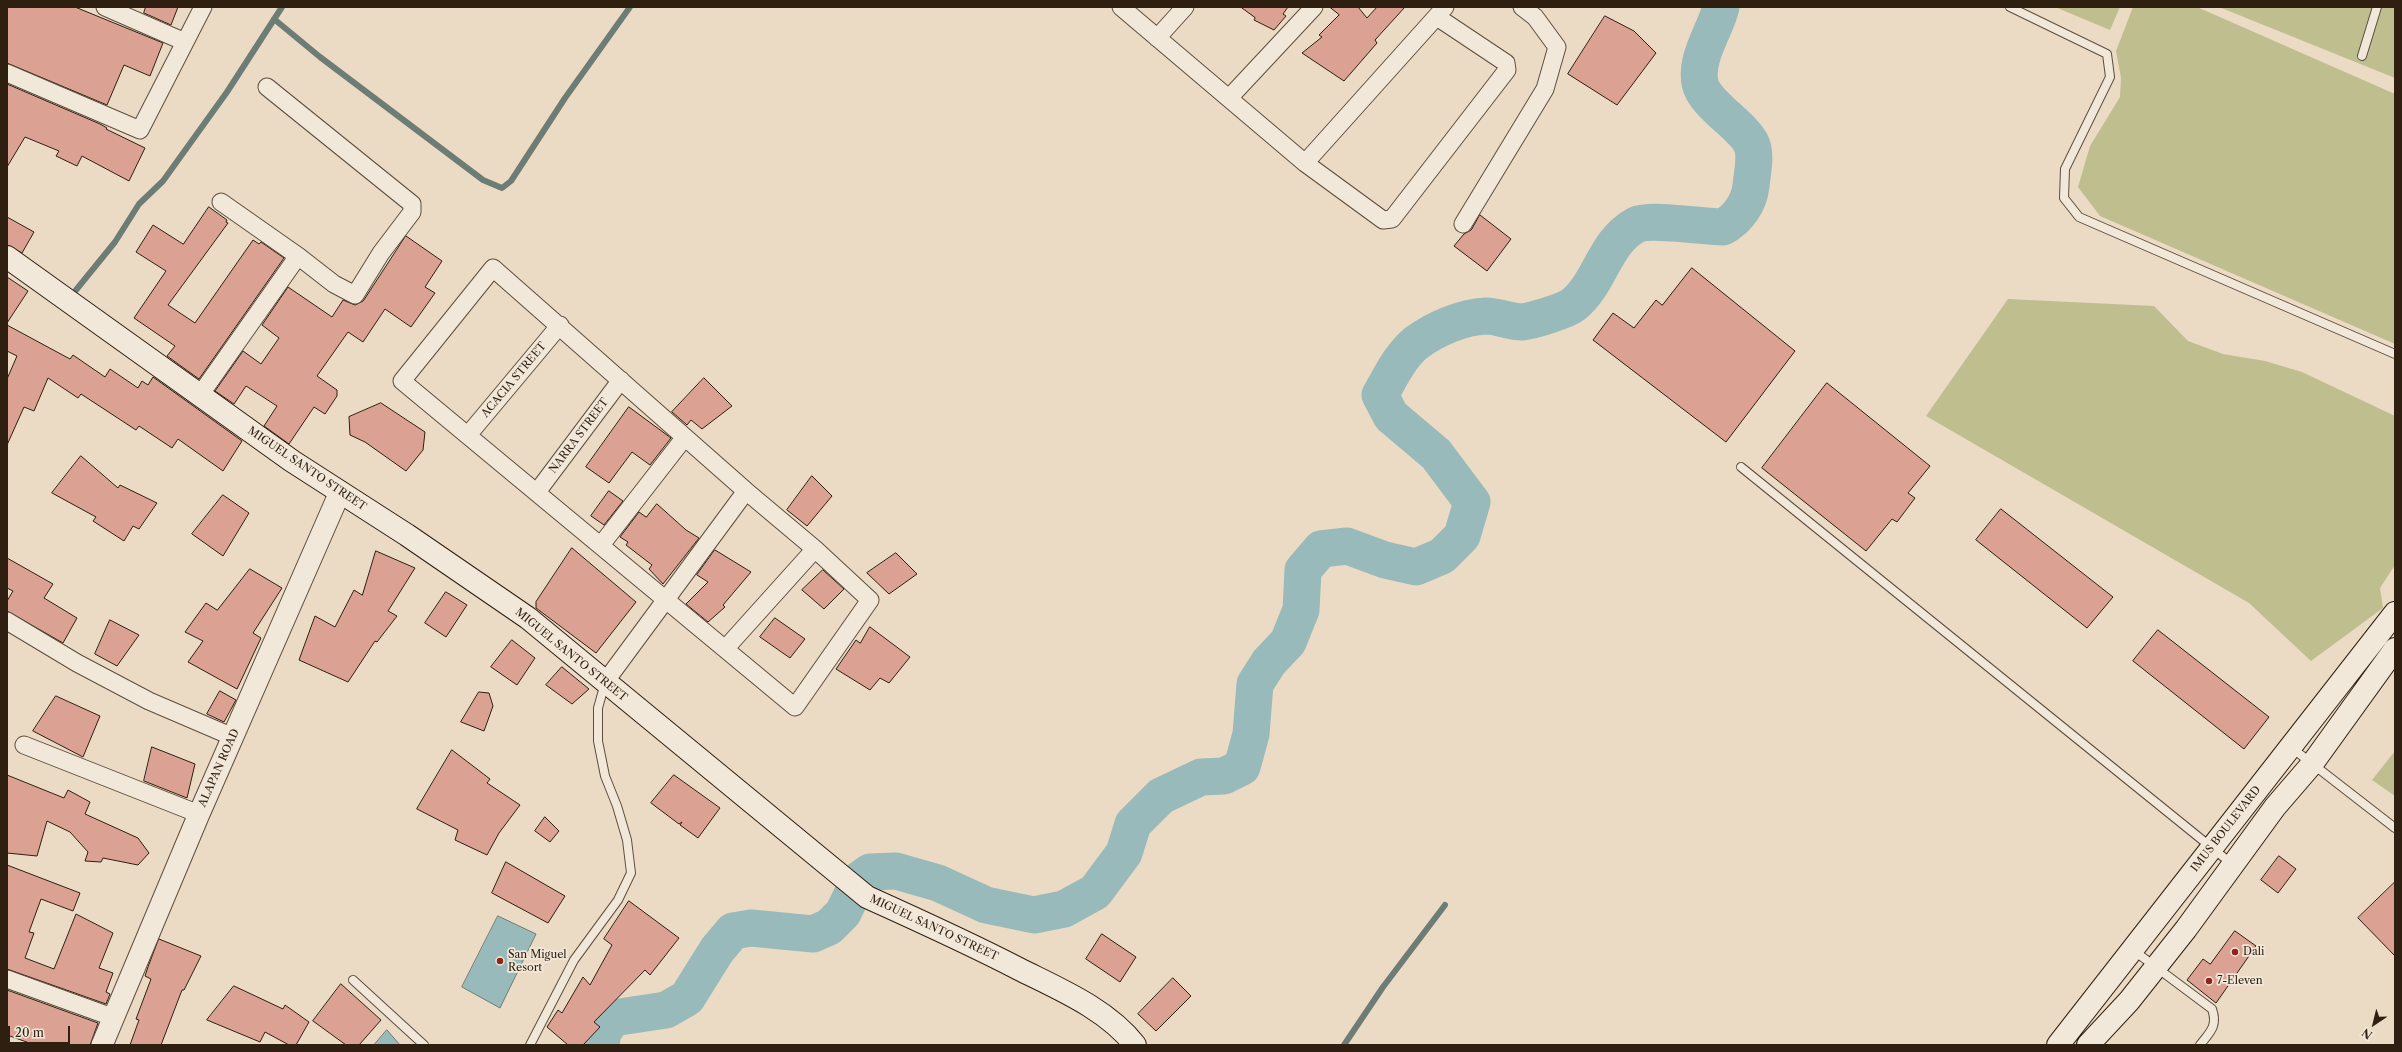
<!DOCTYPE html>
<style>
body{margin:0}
#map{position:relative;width:2402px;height:1052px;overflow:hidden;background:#ebdbc4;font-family:"Libre Caslon Text",serif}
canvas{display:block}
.frame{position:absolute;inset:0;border:8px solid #2e1f11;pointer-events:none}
.north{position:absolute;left:2354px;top:1004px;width:40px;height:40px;-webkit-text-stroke:3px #f2e8d9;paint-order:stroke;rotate:215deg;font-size:11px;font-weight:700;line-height:16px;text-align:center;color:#2e1f11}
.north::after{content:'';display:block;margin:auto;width:14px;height:18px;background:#2e1f11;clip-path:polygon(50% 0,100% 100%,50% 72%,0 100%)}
.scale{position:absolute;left:8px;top:1026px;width:62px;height:18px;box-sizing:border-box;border:2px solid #2e1f11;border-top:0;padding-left:5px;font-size:12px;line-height:14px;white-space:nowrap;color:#2e1f11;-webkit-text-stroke:3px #f2e8d9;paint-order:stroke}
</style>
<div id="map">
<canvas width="2402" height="1052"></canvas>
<div class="frame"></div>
<div class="north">N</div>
<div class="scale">20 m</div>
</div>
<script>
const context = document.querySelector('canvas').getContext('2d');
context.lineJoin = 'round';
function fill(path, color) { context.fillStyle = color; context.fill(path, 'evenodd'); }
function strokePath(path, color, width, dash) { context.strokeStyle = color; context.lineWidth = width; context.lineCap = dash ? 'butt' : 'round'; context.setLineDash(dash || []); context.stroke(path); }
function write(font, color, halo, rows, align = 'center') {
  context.font = font + ' "Libre Caslon Text",serif'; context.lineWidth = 3.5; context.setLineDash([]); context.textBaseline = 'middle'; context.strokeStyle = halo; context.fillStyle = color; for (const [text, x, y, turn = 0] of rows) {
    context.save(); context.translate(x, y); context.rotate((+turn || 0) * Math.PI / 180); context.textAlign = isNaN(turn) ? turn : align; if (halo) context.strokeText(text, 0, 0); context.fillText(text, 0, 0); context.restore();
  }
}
const green = new Path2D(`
 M2055,7H2120L2110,30Z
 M2133,7H2197L2395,94V344L2100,216L2078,187L2090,146L2120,97L2121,78L2116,51Z
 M2219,7H2395V78Z
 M2008,299L2154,306L2188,341L2223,354L2265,361L2302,372L2395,416V565L2380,588L2383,608L2311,661L2249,603L1926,416Z
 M2395,751V796L2372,780Z`);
const water = new Path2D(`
 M498,916L536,934L500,1008L462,987Z
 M387,1030L400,1045H374Z`);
const stream = new Path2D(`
 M274,19L320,57L483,180L502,188L511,181L565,98L630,7
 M76,290L115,242L139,204L163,181L227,92L282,7
 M1344,1045L1383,987L1445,905`);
const river = new Path2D(`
 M601,1045L603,1032L613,1018L666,1010L687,998L717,950L733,931L751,928L813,934L829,927L843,913L859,880L870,872L896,871L938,883L986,905L1034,915L1064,909L1095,892L1124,853L1133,824L1161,796L1201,777L1224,776L1242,767L1251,734L1255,684L1269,662L1288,642L1301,610L1303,570L1321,549L1347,546L1385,560L1416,567L1442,556L1462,536L1472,502L1436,454L1391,416L1380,395C1390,378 1400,356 1416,343C1435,329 1462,317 1486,316C1498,316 1510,322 1522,322C1532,321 1565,311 1573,305C1600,284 1604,242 1636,225C1650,218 1705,227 1723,227C1738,219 1749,203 1751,186C1752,173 1757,155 1751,143C1741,124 1704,104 1700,83C1695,57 1715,31 1721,7`);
const building = new Path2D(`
 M7,7H75L163,43L150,76L124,65L107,105L7,63Z
 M146,7H178L171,25L144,13Z
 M1241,7H1288L1283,14L1286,16L1274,30L1254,20L1255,18Z
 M1330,7H1358L1367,18L1377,7H1405L1375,40L1377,43L1344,81L1302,53L1322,37L1319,35L1339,15Z
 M1605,16L1634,31L1656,53L1617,105L1568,74Z
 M7,84L100,124L107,128L106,129L145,148L129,181L82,156L77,166L56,156L59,151L25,137L7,167Z
 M209,207L227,220L226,222L228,223L168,305L195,323L253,240L259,244L261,242L284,258L199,379L167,356L175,346L134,318L166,271L136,252L153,225L183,244Z
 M1480,215L1511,239L1487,271L1454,246L1464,234L1471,230Z
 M7,217L34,232L22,253L7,245Z
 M406,236L442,261L425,287L435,293L411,327L385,309L363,342L348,332L317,376L337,390V396L325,414L314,407L289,444L264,426L277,406L246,386L234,404L215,391L243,351L261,364L279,338L262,325L288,287L332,317L343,300L355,305L363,301Z
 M1692,268L1795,351L1726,442L1593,340L1613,313L1634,328L1656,300L1662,305Z
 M7,277L28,291L7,323Z
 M7,325L70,359L73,355L105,377L110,369L138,388L142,381L148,385L153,377L242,441L223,471L178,439L172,448L139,426L136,430L81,394L78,398L48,378L34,411L24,407L7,445V379L17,356L7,351Z
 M704,378L732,406L702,429L691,420L687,425L672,412Z
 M1827,383L1930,466L1908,493L1915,498L1897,522L1892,519L1866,551L1762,468Z
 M381,403L425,432L423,450L406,471L365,442L350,435L349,417Z
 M629,407L671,438L650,465L632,452L609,483L586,467Z
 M81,456L118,488L120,485L157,503L139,529L133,526L124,541L93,521L96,517L52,493Z
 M812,476L832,496L807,526L787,510Z
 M609,491L623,501L604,525L591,516Z
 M223,495L249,513L223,556L192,534Z
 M657,504L686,530L699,538L663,584L649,569L652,565L626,545L628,542L620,537L639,512L646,517Z
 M2001,509L2113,597L2087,628L1976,540Z
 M572,548L636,602L596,653L536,608V602Z
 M715,550L751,572L723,605L725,607L708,622L686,604L708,582L697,575Z
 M376,551L415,568L388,611L397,616L377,642L375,641L348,682L299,660L315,616L335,627L354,590L362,595Z
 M896,553L917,574L889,594L867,573Z
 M7,558L53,584L44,598L77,618L63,643L7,611V601L13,591L7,588Z
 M250,569L282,588L253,633L261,638L237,689L188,662L203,641L185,632L206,603L217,610Z
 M823,570L844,589L824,609L802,590Z
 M446,592L467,605L446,637L425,623Z
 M775,618L805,639L790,658L760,637Z
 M110,620L139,635L117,666L95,654Z
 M870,627L910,657L889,683L880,678L870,690L836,669L856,640L860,643Z
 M2158,630L2269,717L2244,749L2133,661Z
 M512,640L535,658L517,685L491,667Z
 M562,667L589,689L572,704L546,685Z
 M220,691L236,700L224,722L207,714Z
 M479,692L489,693L493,706L484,731L461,722Z
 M56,696L100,716L83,757L33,731Z
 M152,747L195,764L187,798L144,781Z
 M452,750L490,779L487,783L520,805L499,833L487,855L455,840L458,830L417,809Z
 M7,775L64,798L68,790L90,802L85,814L138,838L149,853L138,865L103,858L101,862L85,861L88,852L70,832L47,821L37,856L7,853Z
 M674,775L720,808L698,838L680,825L682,822L679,824L651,803Z
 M545,817L559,831L550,842L535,831Z
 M2279,856L2296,869L2278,893L2261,880Z
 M506,862L565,896L548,923L492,893Z
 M7,865L80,893L73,911L41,899L29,932L34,933L25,958L54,969L76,914L113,933L99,968L113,973L106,992L110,994L106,1004L7,969Z
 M2395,882V956L2358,918Z
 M629,901L679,938L650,975L645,970L594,1022L600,1027L583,1045H568L547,1027L558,1010L562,1013L583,977L590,985L612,945L604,939Z
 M2235,931L2256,946L2216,1003L2187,980L2203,959L2210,964Z
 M1102,934L1136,957L1120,982L1086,959Z
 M159,939L201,956L184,990H182L161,1045H130L139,1020L136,1019L151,979L145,976L148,967Z
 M1173,978L1191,996L1156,1031L1138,1014Z
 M341,984L381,1020L359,1045H346L313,1021Z
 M234,986L283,1009L285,1005L309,1022L296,1045H289L265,1032L260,1042L207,1020Z
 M7,990L98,1023L90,1045H35L7,1035Z`);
const service = new Path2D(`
 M2010,7L2107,54L2110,77L2065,169L2064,198L2079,217L2395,354
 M2362,56L2377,7
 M1741,467L2232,864
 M2292,748L2395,828
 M2133,950L2212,1009C2218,1026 2210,1032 2200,1045
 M353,980L424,1045
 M530,1045L574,960L618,900L631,873L627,840L617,806L605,776L598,741V708L605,683`);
const minor = new Path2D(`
 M105,7L185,42
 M1121,7L1305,163L1383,220L1392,219L1507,70L1506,63L1437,17
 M1157,38L1185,7
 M7,73L140,130L203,7
 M267,87L412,204V212L381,253L355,295L334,284L298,256
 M1229,98L1314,7
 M1305,163L1445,7
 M1463,224L1545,89L1557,47L1535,17L1522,7
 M493,268L746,491L815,549L870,600L795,707L402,381Z
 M200,395L298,256L221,202
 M468,435L560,325
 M537,492L621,380
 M601,545L685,437
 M7,621L77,663L149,701L233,737
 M725,649L815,549
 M605,682L746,491
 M24,745L199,814
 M7,979L112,1017`);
const tertiary = new Path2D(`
 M102,1045L199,814L340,492`);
const secondary = new Path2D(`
 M7,257L292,461L407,535L528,618L867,897C918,920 969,943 1019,969C1059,989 1107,1009 1135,1045
 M2058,1045L2395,613
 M2088,1045L2129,1001L2186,929L2275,807L2312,764L2395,649`);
const markers = [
 [2235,952,4,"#8f2418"],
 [500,961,4,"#8f2418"],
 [2209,981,4,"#8f2418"]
];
const streetNames = [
 ["ACACIA STREET",514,380,-50],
 ["NARRA STREET",579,436,-53],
 ["MIGUEL SANTO STREET",307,469,34],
 ["MIGUEL SANTO STREET",571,655,39],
 ["ALAPAN ROAD",219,768,-66],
 ["IMUS BOULEVARD",2226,829,-52],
 ["MIGUEL SANTO STREET",934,928,25]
];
const poiNames = [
 ["Dali",2243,952],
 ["San Miguel",508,955],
 ["Resort",508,968],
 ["7-Eleven",2217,981]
];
fill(green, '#bfbe8f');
fill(water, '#99baba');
strokePath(water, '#6e7c76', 1);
strokePath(stream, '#6e7c76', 6);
strokePath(river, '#99baba', 37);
fill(building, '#dba192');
strokePath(building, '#2e1f11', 1);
strokePath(service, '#5d4e3e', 10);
strokePath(minor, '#5d4e3e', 19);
strokePath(tertiary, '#5d4e3e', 23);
strokePath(secondary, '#2e1f11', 24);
strokePath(service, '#f2e8d9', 8);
strokePath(minor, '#f2e8d9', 17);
strokePath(tertiary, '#f2e8d9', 21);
strokePath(secondary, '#f2e8d9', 22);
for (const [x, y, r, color] of markers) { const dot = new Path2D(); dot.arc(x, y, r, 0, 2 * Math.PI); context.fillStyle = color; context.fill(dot); strokePath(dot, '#f2e8d9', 1.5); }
write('11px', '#2e1f11', '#f2e8d9', streetNames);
write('11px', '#2e1f11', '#f2e8d9', poiNames, 'left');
</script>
